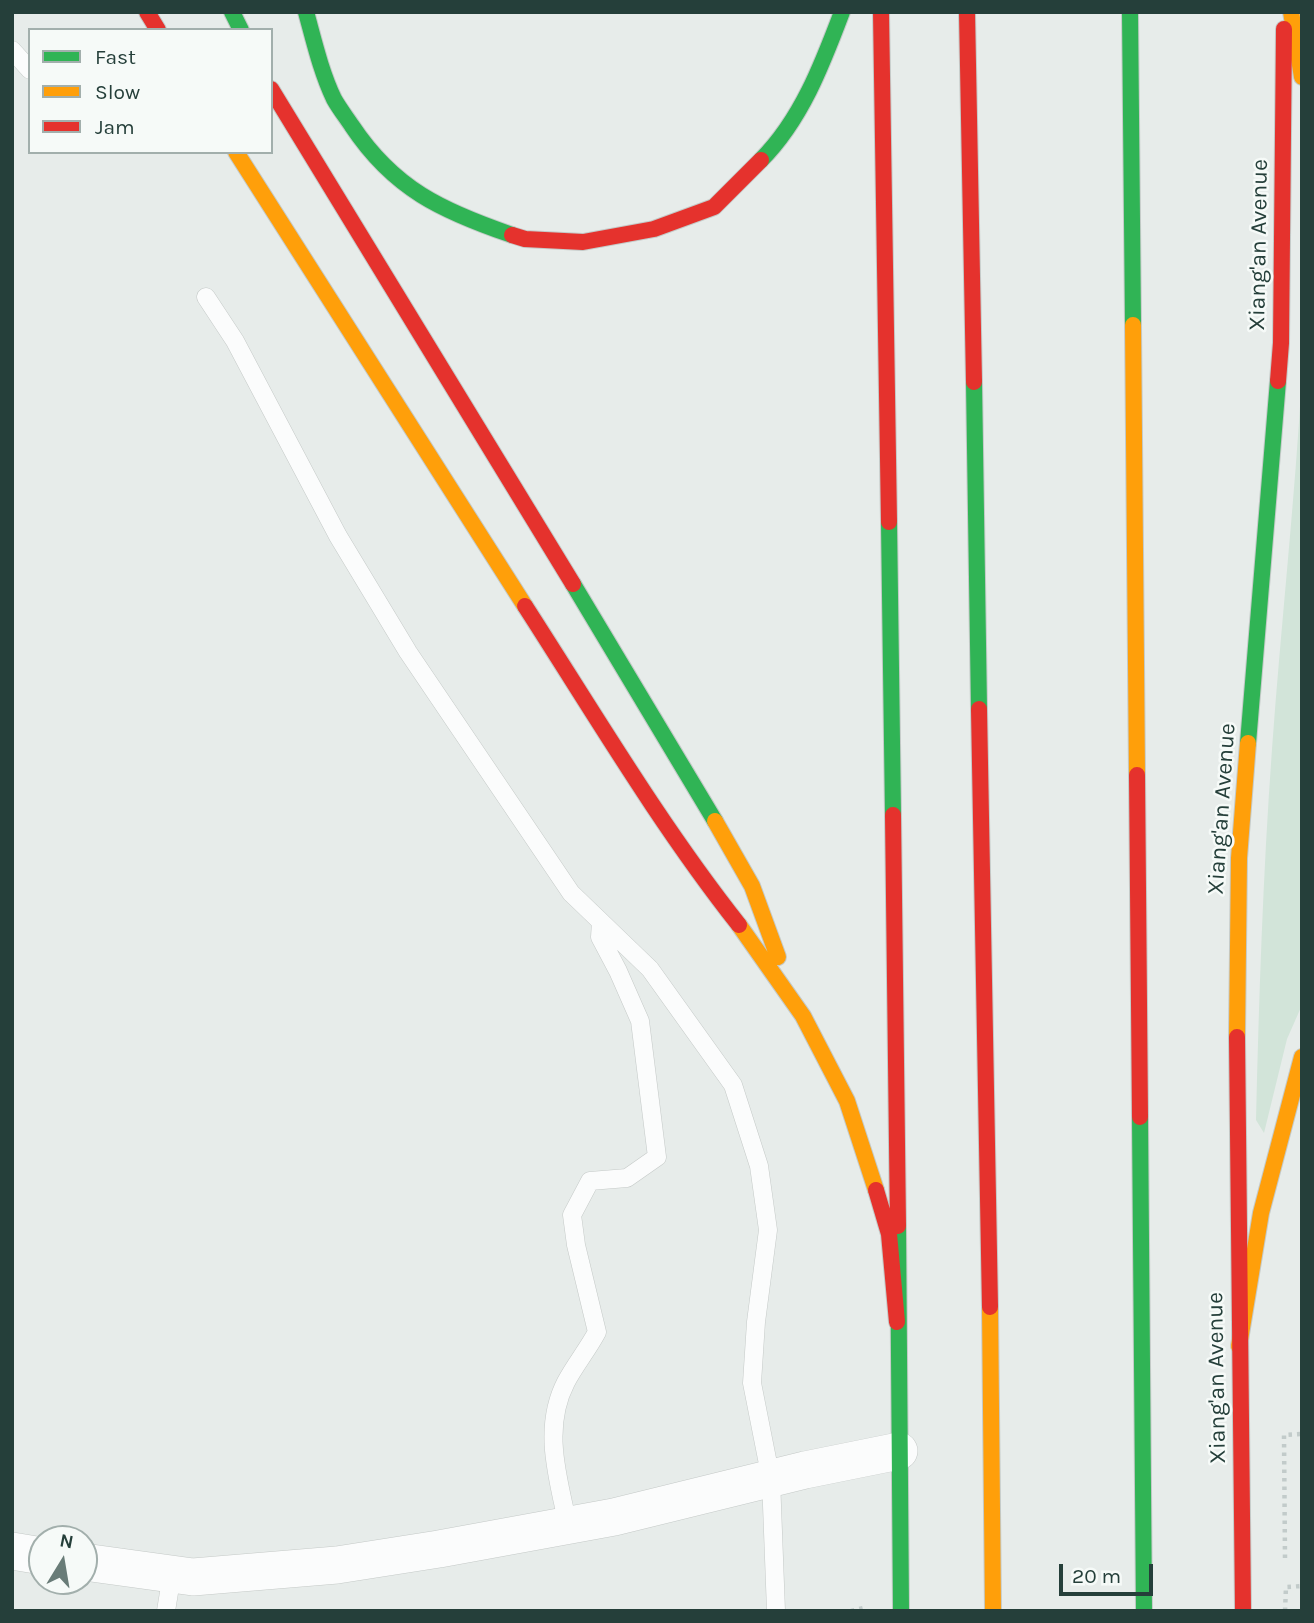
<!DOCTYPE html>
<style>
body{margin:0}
#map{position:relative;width:1314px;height:1623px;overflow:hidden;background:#e7ecea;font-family:Karla,sans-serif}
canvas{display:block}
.frame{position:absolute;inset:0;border:14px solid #253f3a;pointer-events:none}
.legend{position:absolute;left:28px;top:28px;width:245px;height:126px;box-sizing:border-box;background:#f6faf8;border:2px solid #a2afac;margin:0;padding:9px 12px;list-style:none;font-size:21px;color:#253f3a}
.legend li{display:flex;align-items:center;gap:14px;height:35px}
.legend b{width:35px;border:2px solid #a2afac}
.north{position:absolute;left:28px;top:1525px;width:70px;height:70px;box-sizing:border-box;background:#f6faf8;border:2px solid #a2afac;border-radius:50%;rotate:11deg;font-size:19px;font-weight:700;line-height:28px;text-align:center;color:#253f3a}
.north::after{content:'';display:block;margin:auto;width:24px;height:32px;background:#697c78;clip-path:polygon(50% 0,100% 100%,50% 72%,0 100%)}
.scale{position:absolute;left:1059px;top:1564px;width:94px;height:32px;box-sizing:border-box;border:4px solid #253f3a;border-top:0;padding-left:9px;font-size:21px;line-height:24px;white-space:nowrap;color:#253f3a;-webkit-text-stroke:5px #f6faf8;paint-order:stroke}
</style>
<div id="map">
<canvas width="1314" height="1623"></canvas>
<div class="frame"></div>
<ul class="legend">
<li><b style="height:9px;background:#30b455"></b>Fast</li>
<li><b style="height:9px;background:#ff9f0a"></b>Slow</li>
<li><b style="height:9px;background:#e5322d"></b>Jam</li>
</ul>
<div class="north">N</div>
<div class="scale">20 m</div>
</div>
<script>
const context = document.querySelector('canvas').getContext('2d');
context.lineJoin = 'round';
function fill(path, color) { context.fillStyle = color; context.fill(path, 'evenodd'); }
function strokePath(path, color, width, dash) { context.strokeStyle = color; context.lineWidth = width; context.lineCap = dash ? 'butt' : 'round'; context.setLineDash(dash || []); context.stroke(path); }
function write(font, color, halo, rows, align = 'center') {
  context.font = font + ' Karla,sans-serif'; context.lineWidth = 5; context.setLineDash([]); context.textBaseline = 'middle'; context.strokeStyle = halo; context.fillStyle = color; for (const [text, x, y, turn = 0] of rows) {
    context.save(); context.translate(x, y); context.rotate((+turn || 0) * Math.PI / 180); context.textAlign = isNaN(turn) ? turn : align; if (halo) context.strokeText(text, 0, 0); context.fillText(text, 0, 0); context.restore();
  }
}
const green = new Path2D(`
 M1302,374V1005L1287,1039L1264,1133L1256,1120C1259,996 1263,873 1272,749C1281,624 1295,500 1302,374Z`);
const path = new Path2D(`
 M1285,1558L1284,1435L1302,1434
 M851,1611L867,1607
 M1285,1611L1286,1587L1302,1586`);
const lane = new Path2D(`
 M12,50L30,70
 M206,297L235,341L338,536L408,652L571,893L650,969L733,1085L759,1166L768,1230L756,1322L752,1383L771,1479L776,1611
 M568,1525C558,1478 542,1428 566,1382C575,1365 588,1349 597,1332L576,1245L572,1215L590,1181L627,1178L657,1157L640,1021L618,971L600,937L601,922
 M166,1611L172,1574`);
const street = new Path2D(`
 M12,1551L42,1556
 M84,1562L193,1577L337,1565L439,1549L614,1517L805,1470L899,1451`);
const fast = new Path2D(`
 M232,12L241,30
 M306,12C314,41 321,72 334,99C339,108 346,117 352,126C394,189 442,211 512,235
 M1130,12L1133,325
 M761,160C801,120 822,65 842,12
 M974,382L979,709
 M889,522L893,815
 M573,584L715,821
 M1248,743L1278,381
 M1140,1117L1144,1611
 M898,1226L901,1611`);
const slow = new Path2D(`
 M1291,12L1302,77
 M236,152L525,606
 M1133,325L1137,775
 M715,821L752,886L778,957
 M739,925L803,1016L847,1101L876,1190
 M1237,1037L1239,858L1248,743
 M990,1307L993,1611
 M1239,1346L1261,1213L1302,1057`);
const jam = new Path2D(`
 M147,12L158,30
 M881,12L889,522
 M967,12L974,382
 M271,89L573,584
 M512,235L525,239L583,242L654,229L714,207L761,160
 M1278,381L1281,343L1284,29
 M525,606C594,713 660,825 739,925
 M979,709L990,1307
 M1137,775L1140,1117
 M893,815L898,1226
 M1237,1037L1243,1611
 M876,1190L889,1234L897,1322`);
const streetNames = [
 ["Xiang'an Avenue",1259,245,-89],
 ["Xiang'an Avenue",1222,809,-86],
 ["Xiang'an Avenue",1217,1378,-91]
];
fill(green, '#d2e4d9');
strokePath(lane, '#c4c9c7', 19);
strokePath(street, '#c4c9c7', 38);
strokePath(fast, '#c4cac8', 18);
strokePath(slow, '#c4cac8', 18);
strokePath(jam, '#c4cac8', 18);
strokePath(path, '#c2cbca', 4.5, [3.5, 5]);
strokePath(lane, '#fbfcfc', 18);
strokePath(street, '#fbfcfc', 37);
strokePath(fast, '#30b455', 16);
strokePath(slow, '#ff9f0a', 16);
strokePath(jam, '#e5322d', 16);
write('23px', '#253f3a', '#f6faf8', streetNames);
</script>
